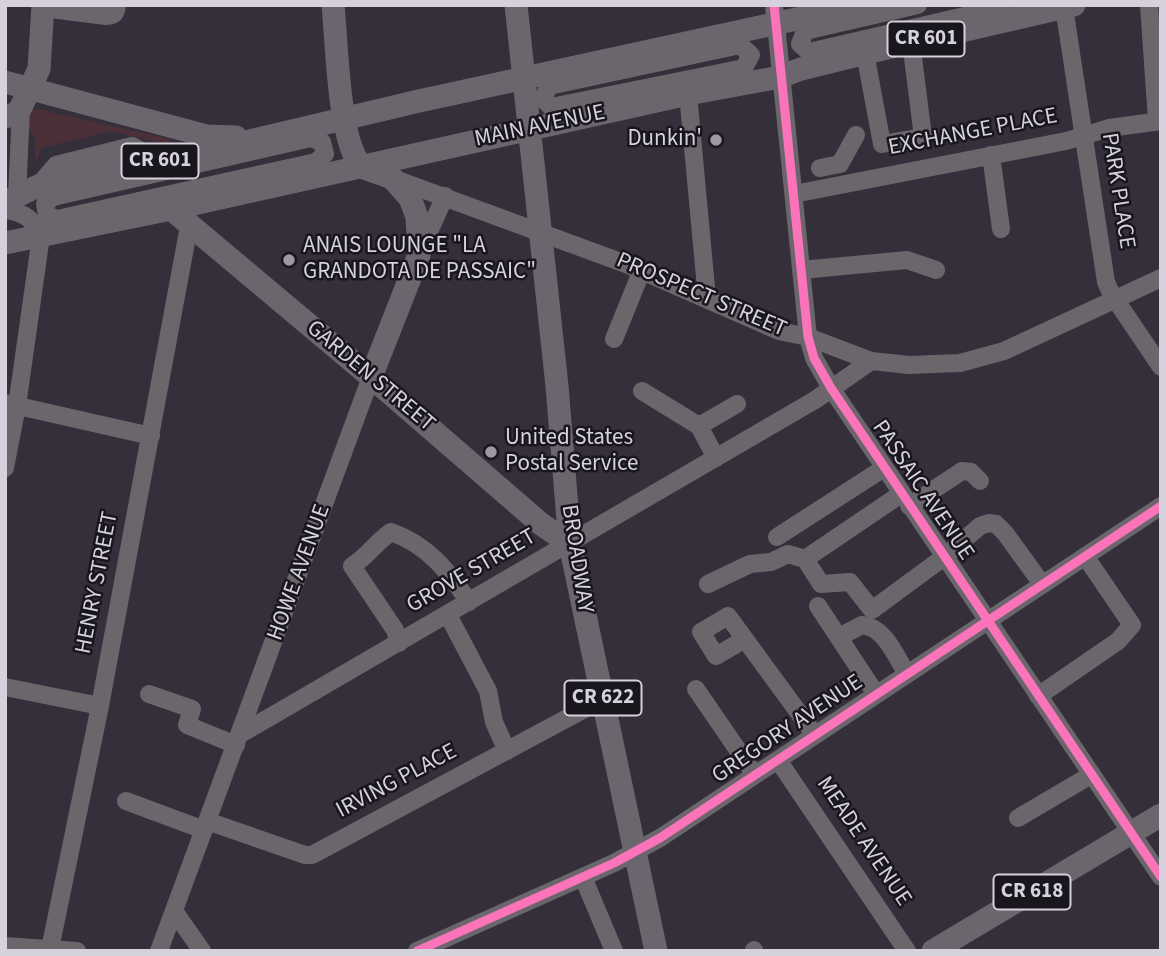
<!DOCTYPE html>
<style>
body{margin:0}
#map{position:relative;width:1166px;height:956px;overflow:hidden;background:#342f3a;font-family:"Source Sans 3",sans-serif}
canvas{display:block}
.frame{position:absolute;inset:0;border:7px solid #d5d1dd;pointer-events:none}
</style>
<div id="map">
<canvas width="1166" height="956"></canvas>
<div class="frame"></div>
</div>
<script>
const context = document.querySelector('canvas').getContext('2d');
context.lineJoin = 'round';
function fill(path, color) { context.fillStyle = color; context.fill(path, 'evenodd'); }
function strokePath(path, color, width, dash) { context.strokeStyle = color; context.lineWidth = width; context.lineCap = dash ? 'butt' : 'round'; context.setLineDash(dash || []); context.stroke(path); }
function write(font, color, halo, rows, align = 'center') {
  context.font = font + ' "Source Sans 3",sans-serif'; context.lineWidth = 5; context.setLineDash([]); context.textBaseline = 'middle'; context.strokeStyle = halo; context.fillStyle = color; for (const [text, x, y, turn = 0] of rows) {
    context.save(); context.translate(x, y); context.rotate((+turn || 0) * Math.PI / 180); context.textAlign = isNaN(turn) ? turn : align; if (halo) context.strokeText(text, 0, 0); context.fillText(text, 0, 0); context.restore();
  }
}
const green = new Path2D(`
 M32,108L170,139L168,145L111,131L41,148L38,159H35V136L25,129L26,119Z`);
const minor = new Path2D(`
 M774,5L808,337L814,358L831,388L1161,877
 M918,5L805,31L800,44L809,52L1012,5
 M1149,5L1157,121
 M1064,7L1106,282L1111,293L1161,367
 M43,8L106,16C115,16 116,13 117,5
 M740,45L751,55L744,68L551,107L543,99L549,86Z
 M865,53L882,144L923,137L911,42
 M688,94L707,298
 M311,138L322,142L325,154L316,162L57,219L47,215L45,204L53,197Z
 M991,155L1001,229
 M820,168L840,164L856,135
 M392,178L626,264L779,331L808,337L871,361L909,365L960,363L1004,351L1161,278
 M38,186L56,165L132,146L160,161
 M794,194L1066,141L1109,128L1161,121
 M17,197L21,107
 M5,210C23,212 34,219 41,236L17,406L5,468
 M419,254L445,196
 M801,270L907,260L936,270
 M614,339L642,270
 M642,391L699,426L716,458
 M5,403L151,436
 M699,426L737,404
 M901,494L805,559L821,584L850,582L872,610L944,557L980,526L989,523L996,524L1005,533L1042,584
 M909,506L962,471L971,472L980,481
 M777,537L884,468
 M708,584L750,564L771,562L788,554L805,559
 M818,606L876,694
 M448,615L488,691L494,722L507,751
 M839,637L862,625C885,627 896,657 907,674
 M745,639L716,656L701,632L728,616L815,735
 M399,643L395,630L352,566C369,555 375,543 391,532C428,545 448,571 469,602
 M5,687L100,706
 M696,689L755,775
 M149,694L192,709L187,725L236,745
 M1038,696L1118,641L1132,625L1085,556
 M239,735L815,400L871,361
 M778,760L907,951
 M126,801L204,830
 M1018,818L1091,775
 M207,821L305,855H312L603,699
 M583,877L614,951
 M174,911L202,951
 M5,946L77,951
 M50,949L100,706L189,226
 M754,950V951
 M159,951L371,377
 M417,951L614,863L660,838L1161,506`);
const major = new Path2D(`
 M333,5C337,43 338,139 361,166
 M516,5L557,386L570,544L656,951
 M5,82L207,136L236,137
 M5,117L17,113L21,107L39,69L43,5
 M361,167L392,178L410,198L417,217L419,255L371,377
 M5,202L38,186L199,153L419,101L861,5
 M171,209L371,377L541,524L570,544
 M5,243L171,209L688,94L780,77L801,69L874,51L1074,5
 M933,951L1161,815`);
const cycleway = new Path2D(`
 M774,5L808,337L814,358L831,388L1161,877
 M417,951L614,863L660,838L1161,506`);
const markers = [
 [716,140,7,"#9d98a4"],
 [289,260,7,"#9d98a4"],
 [491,452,7,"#9d98a4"]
];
const shields = [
 [926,39,77],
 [160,161,77],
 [603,698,77],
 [1032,892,77]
];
const shieldNames = [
 ["CR 601",926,39],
 ["CR 601",160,161],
 ["CR 622",603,698],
 ["CR 618",1032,892]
];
const streetNames = [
 ["MAIN AVENUE",540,127,-12],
 ["EXCHANGE PLACE",973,133,-11],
 ["PARK PLACE",1117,191,81],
 ["PROSPECT STREET",701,296,23],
 ["GARDEN STREET",370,377,40],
 ["PASSAIC AVENUE",922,491,56],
 ["BROADWAY",576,559,81],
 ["GROVE STREET",472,572,-30],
 ["HOWE AVENUE",300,573,-70],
 ["HENRY STREET",98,583,-79],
 ["GREGORY AVENUE",788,730,-34],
 ["IRVING PLACE",397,782,-28],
 ["MEADE AVENUE",863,842,56]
];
const poiNames = [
 ["Dunkin'",702,140,"right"],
 ["ANAIS LOUNGE \"LA",303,247],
 ["GRANDOTA DE PASSAIC\"",303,273],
 ["United States",505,439],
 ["Postal Service",505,465]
];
fill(green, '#4b3137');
strokePath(minor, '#6a666b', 18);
strokePath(major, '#6b666d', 23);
strokePath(cycleway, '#fb73b8', 9);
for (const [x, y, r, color] of markers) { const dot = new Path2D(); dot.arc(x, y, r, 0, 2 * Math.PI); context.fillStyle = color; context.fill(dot); strokePath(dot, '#19161e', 2.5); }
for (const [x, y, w] of shields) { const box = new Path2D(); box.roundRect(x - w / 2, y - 17.5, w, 35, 5); context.fillStyle = '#19161e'; context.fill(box); strokePath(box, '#d5d1dd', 2); }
write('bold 21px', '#d5d1dd', null, shieldNames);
write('23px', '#d5d1dd', '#19161e', streetNames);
write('23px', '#d5d1dd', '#19161e', poiNames, 'left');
</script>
